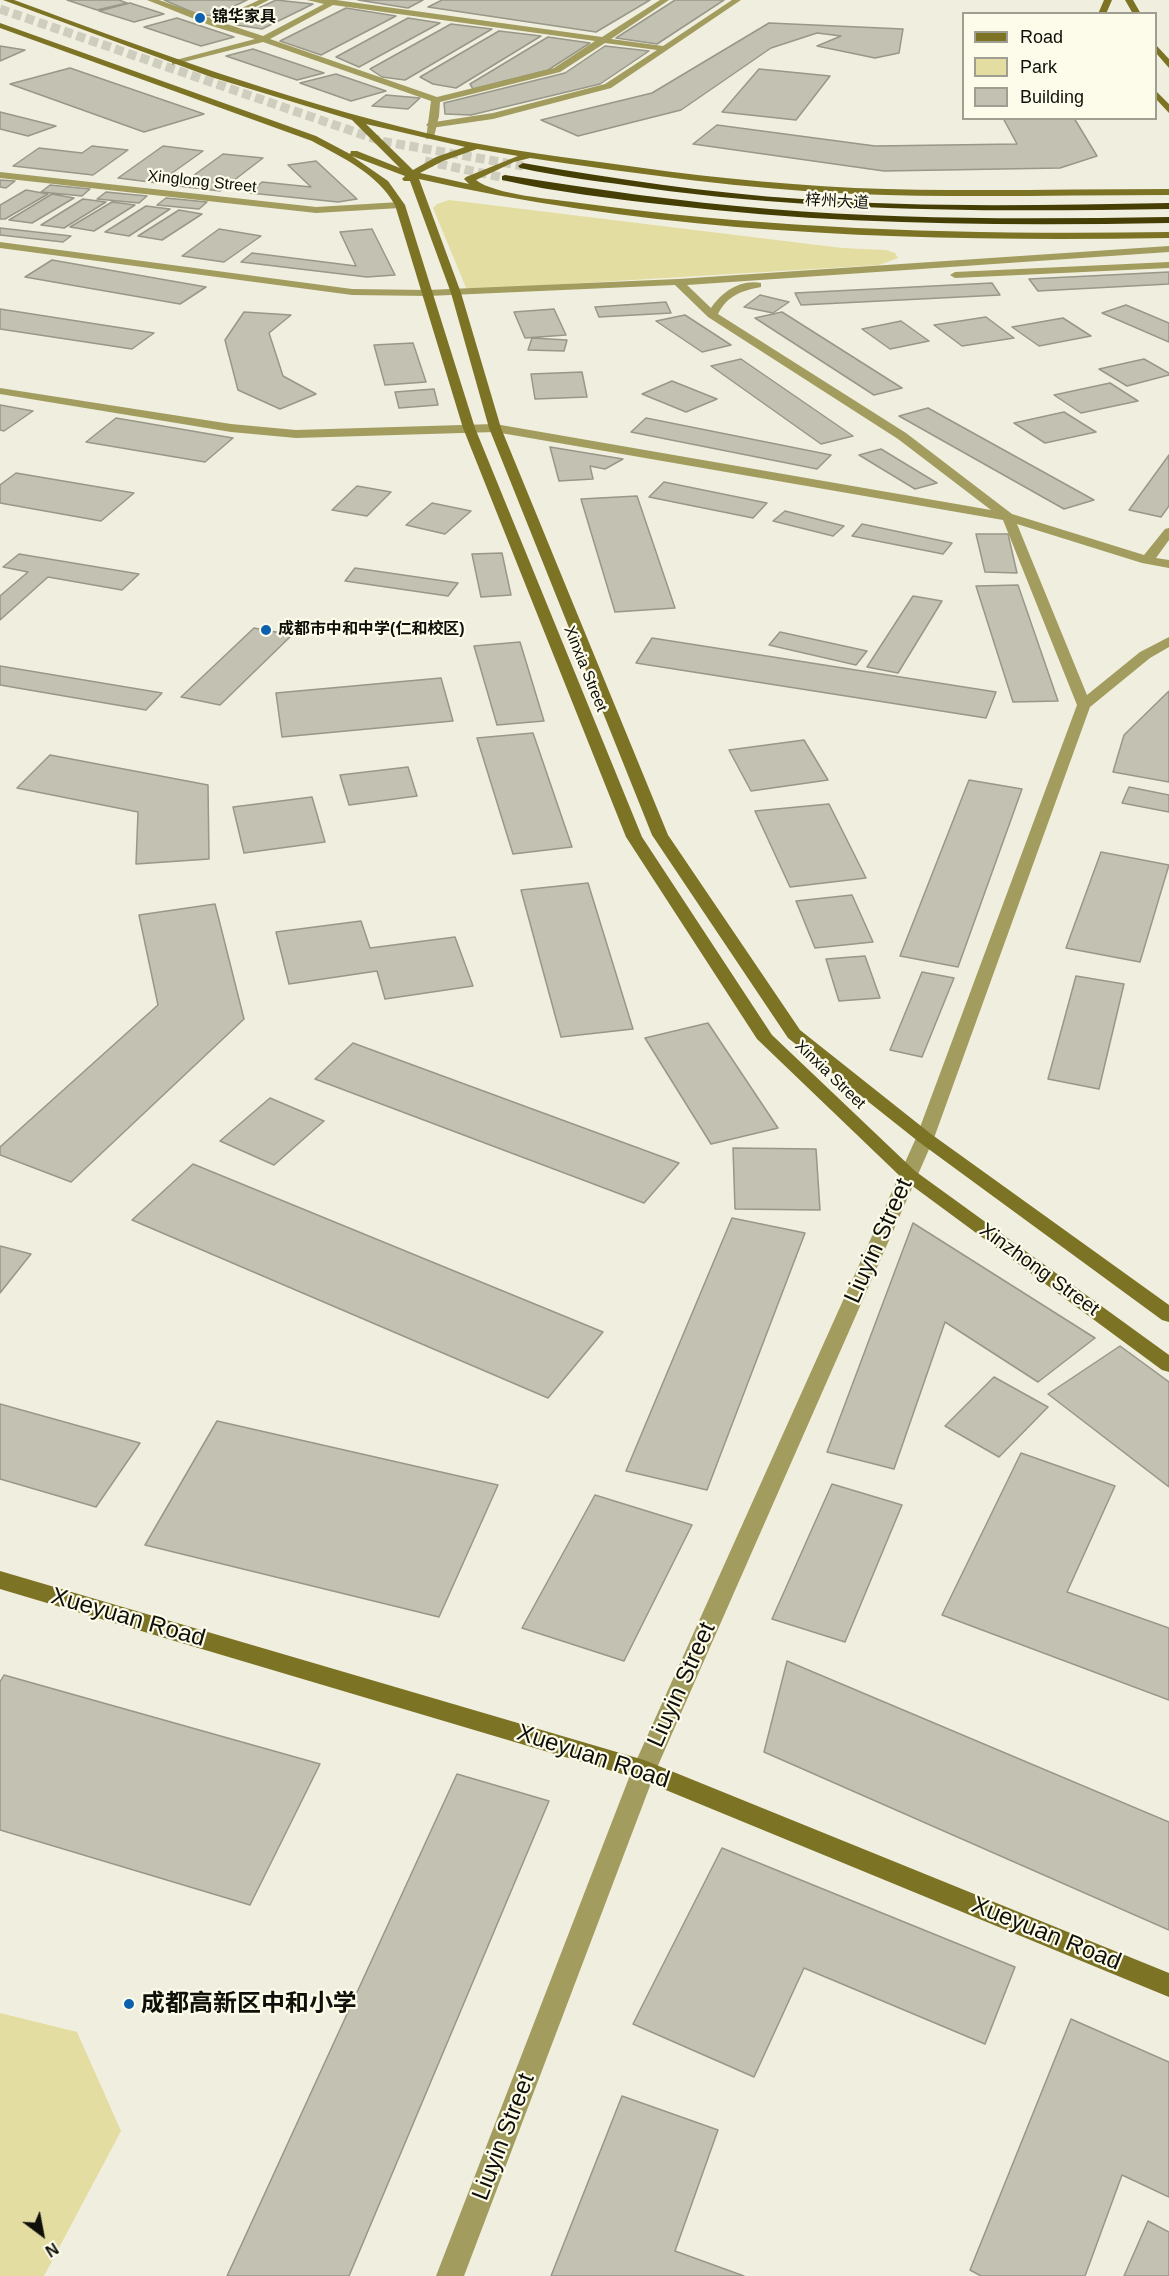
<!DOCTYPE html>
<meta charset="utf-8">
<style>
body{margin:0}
#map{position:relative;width:1169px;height:2276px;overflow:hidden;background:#f0eede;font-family:Helvetica,sans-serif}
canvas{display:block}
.legend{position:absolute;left:962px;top:12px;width:195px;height:108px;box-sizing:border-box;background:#fdfceb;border:2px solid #9e9e91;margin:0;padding:8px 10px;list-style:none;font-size:18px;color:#10100a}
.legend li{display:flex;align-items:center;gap:12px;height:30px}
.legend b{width:30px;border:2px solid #9e9e91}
.north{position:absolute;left:12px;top:2204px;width:60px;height:60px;-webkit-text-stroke:4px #fdfceb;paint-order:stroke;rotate:148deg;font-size:16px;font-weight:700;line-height:24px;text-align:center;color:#10100a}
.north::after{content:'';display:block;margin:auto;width:21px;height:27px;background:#10100a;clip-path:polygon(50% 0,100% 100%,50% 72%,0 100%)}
</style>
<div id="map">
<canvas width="1169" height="2276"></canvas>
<ul class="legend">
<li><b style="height:8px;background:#7c7325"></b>Road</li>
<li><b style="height:16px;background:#e3dda2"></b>Park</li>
<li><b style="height:16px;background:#c3c1b2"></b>Building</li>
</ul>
<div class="north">N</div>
</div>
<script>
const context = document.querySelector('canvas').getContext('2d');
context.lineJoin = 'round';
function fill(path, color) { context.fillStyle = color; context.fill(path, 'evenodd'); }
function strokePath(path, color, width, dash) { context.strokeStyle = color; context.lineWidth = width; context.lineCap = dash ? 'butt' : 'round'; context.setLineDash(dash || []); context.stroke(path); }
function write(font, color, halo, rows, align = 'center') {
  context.font = font + ' Helvetica,"Noto Sans SC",sans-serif'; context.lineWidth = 4.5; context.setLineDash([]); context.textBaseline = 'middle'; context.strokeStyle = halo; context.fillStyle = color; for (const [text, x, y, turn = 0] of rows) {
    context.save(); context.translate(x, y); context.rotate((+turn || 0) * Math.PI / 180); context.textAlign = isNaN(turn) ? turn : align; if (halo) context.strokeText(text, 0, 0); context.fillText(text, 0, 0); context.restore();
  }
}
const green = new Path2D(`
 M449,200L842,248L886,250L895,253L898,258L879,265L467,290L433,208L437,204Z
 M0,2013L77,2032L121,2131L44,2276H0Z`);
const building = new Path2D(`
 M67,0H119L127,3L97,10Z
 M164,0H247L213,16L197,14Z
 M276,0L313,4L262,29L237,25L231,21Z
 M358,0H423L408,8Z
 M442,0H650L596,32L428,7Z
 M675,0H724L657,44L616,38Z
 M130,3L164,14L134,22L99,11Z
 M346,8L396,16L321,55L280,41Z
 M177,18L234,37L201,46L144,27Z
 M408,18L440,23L359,67L336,57Z
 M769,23L903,29L899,53L875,58L817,46L841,36L817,33L771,48L681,110L578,136L541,120L652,93Z
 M451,24L492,29L405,80L382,77L370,69Z
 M499,31L541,36L456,88L433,84L420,77Z
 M548,37L590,43L548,70L473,89L470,84Z
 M0,46L25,50L0,61Z
 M605,46L649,51L600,84L471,115L445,114L444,103L565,73Z
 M253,49L324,73L297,80L226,56Z
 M70,68L204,114L144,132L10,84Z
 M759,69L830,76L796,120L722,112Z
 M336,74L386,91L351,101L300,83Z
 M386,95L420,98L408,109L372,106Z
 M0,112L56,126L28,136L0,129Z
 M1003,118H1074L1097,156L1060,168L884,171L693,144L717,125L875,146L1017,144Z
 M92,146L128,150L93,175L13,166L39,148L82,153Z
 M163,146L203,151L158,183L118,178Z
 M223,154L263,158L220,191L179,186Z
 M316,161L357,199L338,202L250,193L262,182L311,187L288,165Z
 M0,180L15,181L6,188L0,187Z
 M50,185L90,189L82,196L41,192Z
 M26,190L48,194L5,219H0V205Z
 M106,192L147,196L139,203L97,199Z
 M52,194L74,198L32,223L9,220Z
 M166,198L207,202L199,209L157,205Z
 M83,199L106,202L64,228L41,225Z
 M112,202L135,205L94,231L70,227Z
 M146,206L170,209L129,236L105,232Z
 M179,210L202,214L162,240L138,236Z
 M0,228L71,236L63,242L0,235Z
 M219,229L261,236L224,262L182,256Z
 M372,229L395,275L367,277L241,262L252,253L356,266L340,232Z
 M52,260L206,287L180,304L25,277Z
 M1169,272V284L1038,291L1029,279Z
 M992,283L1000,295L801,305L795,293Z
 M760,295L789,302L773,313L744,307Z
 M666,302L671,313L599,317L595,307Z
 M1126,305L1169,323V342L1102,313Z
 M0,309L154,333L132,349L0,329Z
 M554,309L566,335L525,338L514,312Z
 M244,312L291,315L269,333L283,376L316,394L280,409L238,390L225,340Z
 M782,312L902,388L874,395L755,318Z
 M685,315L731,345L702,352L656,321Z
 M986,317L1014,338L962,346L934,325Z
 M1063,318L1091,336L1039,346L1012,327Z
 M901,321L929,341L890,349L862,329Z
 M532,338L567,340L564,351L528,350Z
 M413,343L426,382L385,385L374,345Z
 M741,359L853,436L821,444L711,366Z
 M1144,359L1169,373V375L1127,386L1099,369Z
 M582,372L587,397L535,399L531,374Z
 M672,381L717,399L686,412L642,394Z
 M1110,383L1138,401L1081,413L1054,395Z
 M434,389L438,405L399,408L395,392Z
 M0,405L33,411L4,431L0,430Z
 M928,408L1094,500L1064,509L899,416Z
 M1064,412L1096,432L1045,443L1014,423Z
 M116,418L233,438L205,462L86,442Z
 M646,418L831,455L817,469L631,432Z
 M550,447L623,459L605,469L590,466L593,479L559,481Z
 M881,449L937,483L915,489L859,455Z
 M1169,455V506L1161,517L1129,510Z
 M16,473L134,493L101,521L0,503V485Z
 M664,482L767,503L753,518L649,497Z
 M357,486L391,492L367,516L332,510Z
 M637,496L675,608L615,612L581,499Z
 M432,503L471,511L445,534L406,525Z
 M785,511L844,526L833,536L773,521Z
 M862,524L952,543L943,554L852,536Z
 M976,534H1008L1017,573L985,572Z
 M502,553L511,595L481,597L472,554Z
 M19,554L139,574L122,590L48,577L0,620V596L28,572L3,567Z
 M355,568L458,583L448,596L345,581Z
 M1018,585L1058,701L1013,702L976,586Z
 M913,596L942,601L898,673L867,667Z
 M254,628L292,635L220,705L181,697Z
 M780,632L867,651L856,665L769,645Z
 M652,638L996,692L986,718L636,663Z
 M520,642L544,721L497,725L474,646Z
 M0,666L162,693L146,710L0,685Z
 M441,678L453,721L282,737L276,693Z
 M1169,691V782L1113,772L1124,735Z
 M533,733L572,847L513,854L477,738Z
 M804,740L828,780L751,791L729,750Z
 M50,755L208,785L209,859L136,864L138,812L17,788Z
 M408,767L417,796L349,805L340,775Z
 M969,780L1022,789L958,967L900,956Z
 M1129,787L1169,795V812L1122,803Z
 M312,797L325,842L244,853L233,807Z
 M829,804L866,878L790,887L755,811Z
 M1101,852L1169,865L1140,962L1066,948Z
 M588,883L633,1029L561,1037L521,890Z
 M852,895L873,942L815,948L796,901Z
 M215,904L244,1019L71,1182L0,1155V1147L158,1005L139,915Z
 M361,921L370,948L455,937L473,986L385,999L377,971L289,984L276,932Z
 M865,956L880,998L839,1001L826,959Z
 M922,972L954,978L922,1057L890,1050Z
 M1076,976L1124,984L1099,1089L1048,1079Z
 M708,1023L778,1128L711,1144L645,1038Z
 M353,1043L679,1163L644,1203L315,1079Z
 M270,1098L324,1121L274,1165L220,1141Z
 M733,1148L816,1149L820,1210L735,1209Z
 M193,1164L603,1332L548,1398L132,1220Z
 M732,1218L805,1233L707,1490L626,1471Z
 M913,1223L1095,1338L1038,1382L945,1322L894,1469L827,1452Z
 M0,1246L31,1254L0,1293Z
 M1120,1346L1169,1382V1487L1048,1394Z
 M994,1377L1048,1407L999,1457L945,1426Z
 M0,1404L140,1443L96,1507L0,1479Z
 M217,1421L498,1485L439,1617L145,1545Z
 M1021,1453L1115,1486L1067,1592L1169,1628V1700L942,1615Z
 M832,1484L902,1505L845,1642L772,1619Z
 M595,1495L692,1525L624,1661L522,1628Z
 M787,1661L1169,1822V1930L764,1752Z
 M4,1675L320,1764L250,1905L0,1830V1682Z
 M457,1774L549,1801L349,2276H227Z
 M722,1848L1015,1967L985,2044L804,1968L754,2077L633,2024Z
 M1071,2019L1169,2062V2197L1122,2175L1085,2276H981L970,2270Z
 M622,2096L718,2130L675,2251L744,2276H551Z
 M1148,2221L1169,2232V2276H1124Z`);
const highwayTunnel = new Path2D(`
 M0,9L381,141L523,166
 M425,161L505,178`);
const lane = new Path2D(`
 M147,0H159L216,20L259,0H269L224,23L263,36L324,4L307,0H336L602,37L660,0H669L611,39L663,46L732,0H741L611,88L493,119L431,128L426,125L428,123L493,113L605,84L657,50L605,43L560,72L440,102L439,116L434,119L429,116L431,101L263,42L172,65V61L255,39L212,26ZM333,5L595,41L554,68L437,97L270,39Z`);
const street = new Path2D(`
 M434,113L439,116L434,137L426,139L429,116Z
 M0,172L316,207L400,202L405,205L400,208L316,213L0,178Z
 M0,242L352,289L428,290L678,279L1169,246V252L687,285L711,308C722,292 740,279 761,283V287C741,291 728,295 718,314L906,433L1012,514L1144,555L1165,529L1169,528V540L1156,558L1169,560V568L1142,563L1017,524L1087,695L1140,652L1169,637V647L1150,658L1090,707L934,1138L656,1770L464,2276H436L632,1770L916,1138L1077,705L1003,520L495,432L296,438L231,432L0,394V388L231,424L296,430L495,424L991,510L898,439L708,317L675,285L428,296L352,295L0,248Z
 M1169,262V268L955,278L950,275L955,272Z`);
const secondary = new Path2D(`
 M3,0H14C150,50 285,100 426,133C486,147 547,155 607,163C689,175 772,184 855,188C959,192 1064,189 1169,189V195C1064,195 960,198 855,194C746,189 638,174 530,158L514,162L476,180C495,195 553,199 580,203C776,230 972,235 1169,232V238C918,242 664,235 419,179L461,293L501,428L668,835L800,1030L931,1134L1169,1305V1322L1162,1320L919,1142L788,1038L652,835L489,428L451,293L410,181H404L402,179L405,176L352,156L388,181L405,205L475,428L642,837L772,1035L915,1171L1169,1355V1372L1162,1370L903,1179L757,1039L626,837L463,428L395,205C377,173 343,158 312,141L0,28V23L316,136L350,154L351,151H357L400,168L352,120L211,77ZM366,124L465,147L436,157L413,170ZM477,149L518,156L466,177L464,179L469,184L420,173L443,161Z
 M1104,0H1112L1106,14H1098Z
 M1125,0H1133L1141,14H1133Z
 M1156,45L1169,59V68L1156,53Z
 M1156,91L1169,104V113L1156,99Z
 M0,1571L644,1760L1169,1973V1997L639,1779L0,1589Z`);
const highway = new Path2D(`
 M523,163C615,179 708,193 802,199C924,208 1047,205 1169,203V209C994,212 820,212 646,188C604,182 561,177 520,168L518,166Z
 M505,175C593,189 681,202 770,209C903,220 1036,219 1169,217V223C1002,226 835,225 668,205C613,199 556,192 502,180V176Z`);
const markers = [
 [200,18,6,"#0c60ae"],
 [266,630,6,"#0c60ae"],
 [129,2004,6,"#0c60ae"]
];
const farPoinames = [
 ["锦华家具",212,18],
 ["成都市中和中学(仁和校区)",278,630]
];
const farStreetnames = [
 ["Xinglong Street",202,182,6],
 ["梓州大道",837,202,3],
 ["Xinxia Street",585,669,68],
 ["Xinxia Street",830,1075,44]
];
const streetNames = [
 ["Xinzhong Street",1039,1270,36]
];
const nearStreetnames = [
 ["Liuyin Street",879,1241,-66],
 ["Xueyuan Road",128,1618,16],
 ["Liuyin Street",682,1685,-66],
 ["Xueyuan Road",593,1757,18],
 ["Xueyuan Road",1046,1934,22],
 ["Liuyin Street",504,2137,-69]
];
const nearPoinames = [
 ["成都高新区中和小学",141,2004]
];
fill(green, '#e3dda2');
fill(building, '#c3c1b2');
strokePath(building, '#989788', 1.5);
strokePath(highwayTunnel, '#cecdbe', 9, [9, 4.5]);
fill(lane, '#a29c5f');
fill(street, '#a29c5f');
fill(secondary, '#7c7325');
fill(highway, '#453f06');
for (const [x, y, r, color] of markers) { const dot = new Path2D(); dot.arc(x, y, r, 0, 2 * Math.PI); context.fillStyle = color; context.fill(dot); strokePath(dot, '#fdfceb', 2); }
write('bold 16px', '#10100a', '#fdfceb', farPoinames, 'left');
write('16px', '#10100a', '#fdfceb', farStreetnames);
write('20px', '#10100a', '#fdfceb', streetNames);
write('24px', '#10100a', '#fdfceb', nearStreetnames);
write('bold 24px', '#10100a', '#fdfceb', nearPoinames, 'left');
</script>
